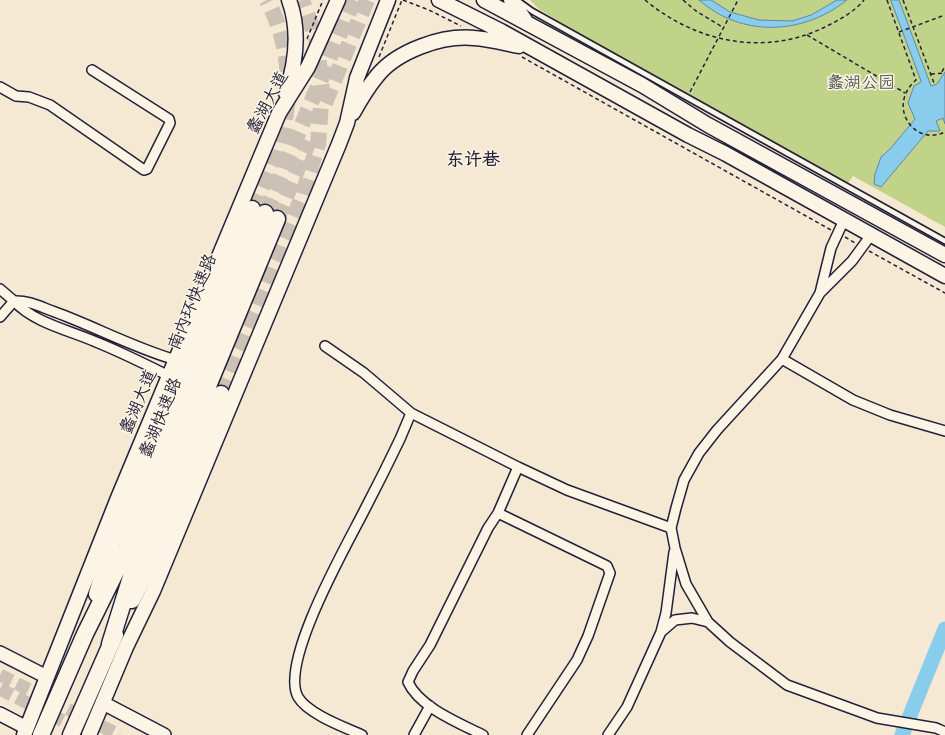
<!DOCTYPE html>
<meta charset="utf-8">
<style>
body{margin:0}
canvas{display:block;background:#f5e9d3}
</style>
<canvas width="945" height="735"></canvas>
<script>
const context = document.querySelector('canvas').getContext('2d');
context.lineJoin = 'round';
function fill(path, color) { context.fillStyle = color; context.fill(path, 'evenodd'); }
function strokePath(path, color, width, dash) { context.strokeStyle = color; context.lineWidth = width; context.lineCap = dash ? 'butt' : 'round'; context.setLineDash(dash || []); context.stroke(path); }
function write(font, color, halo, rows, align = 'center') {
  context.font = font + ' Caveat,"LXGW WenKai TC",sans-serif'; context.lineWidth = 3; context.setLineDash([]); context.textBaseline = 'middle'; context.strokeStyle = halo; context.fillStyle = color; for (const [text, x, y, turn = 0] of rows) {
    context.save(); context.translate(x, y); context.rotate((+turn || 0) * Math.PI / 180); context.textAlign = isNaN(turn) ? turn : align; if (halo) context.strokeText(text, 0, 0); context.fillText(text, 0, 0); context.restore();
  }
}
const green = new Path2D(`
 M530,0H945V227L853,176L848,183L662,85L539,9Z`);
const water = new Path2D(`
 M699,0H711L730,12L759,20L792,21L811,15L837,0H847C803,35 742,38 699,0Z
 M891,0H899L931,86L937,84L945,72V124L943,118L936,121L940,131H928L881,187L874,184L875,174L881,157L890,149L915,119L908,103L914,86L921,82Z`);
const river = new Path2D(`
 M902,735L945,629`);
const secondaryTunnel = new Path2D(`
 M0,675L119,735
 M0,689L91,735`);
const highwayTunnel = new Path2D(`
 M325,103L367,0
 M252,209C262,185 275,161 281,136C294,91 289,41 267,0
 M265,213L354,0
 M277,219L309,141
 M221,394L302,197L318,144L322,90L316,38L302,0`);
const path = new Path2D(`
 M403,0L429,10L461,26
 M645,0C698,44 768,57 829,25C841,19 855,11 864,0
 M683,0L696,11L724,28
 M887,0L916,80C886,106 914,147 945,132
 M903,0L934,83
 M899,32L945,15
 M807,35L905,93
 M307,39L323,0
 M379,57L402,0
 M522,57L831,230
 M942,72L945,66
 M931,74L945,73
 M690,92L738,0
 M845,237L855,243
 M869,251L945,293`);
const lane = new Path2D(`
 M518,1L532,11L945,241`);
const street = new Path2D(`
 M0,87L16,96L29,97L50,105L144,170L147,169L170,123L169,119L92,70
 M844,220L831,248L820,293L852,261L871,235
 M0,289L14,301L0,317
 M820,293L782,359L717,430L699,453L684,480L676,508L671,528L675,548L686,584L708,622L730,642L787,685L877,718L936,728L945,732
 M325,346L364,373L411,413L518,467L567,490L671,528
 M782,359L853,400L890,415L945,431
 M169,376C145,364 121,352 96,342C69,330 34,323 14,301C28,300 41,307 55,312C96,327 134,348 176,360
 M498,513L607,566L610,573L588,636L577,660L527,735
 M661,632L666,613L674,552
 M362,735C344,727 308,714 298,697C279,662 348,543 365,509C377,486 389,462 400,439L411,413
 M414,735L430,706
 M483,735C459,723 419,707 408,682L413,671L430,645L488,528L498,513L518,467
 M608,735L627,707L661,632L675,620L692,618L708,622`);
const secondary = new Path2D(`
 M0,653L47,677
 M103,703L164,735
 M0,714L27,728`);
const primary = new Path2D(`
 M439,0L501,31L688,135L726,154L945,276
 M484,0L642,85L708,125L945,255
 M511,0L525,20
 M286,93C296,63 300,30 289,0
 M353,113C360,100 368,87 377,76C397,51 442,35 474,38C489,39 504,43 519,46
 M24,735L118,498L279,113L308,67L338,0
 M89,735L126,647L153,591L339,144L347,123L357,78L388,0`);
const highway = new Path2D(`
 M97,594L112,543L131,503L252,209
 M132,600L150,564L221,394
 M110,644L137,558L277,219
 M41,735L85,634L127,549L265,213
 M71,735L115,635`);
const parkNames = [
 ["蠡湖公园",861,84]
];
const streetNames = [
 ["蠡湖大道",268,103,-62],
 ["南内环快速路",193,302,-68],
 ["蠡湖大道",139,402,-67],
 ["蠡湖快速路",161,418,-68]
];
const neighbourhoodNames = [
 ["东许巷",473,160]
];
fill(green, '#c0d388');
fill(water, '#89cceb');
strokePath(water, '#6088a5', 1);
strokePath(river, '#89cceb', 15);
strokePath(secondaryTunnel, '#cbc1b5', 13, [13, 6]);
strokePath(highwayTunnel, '#cbc1b5', 16, [16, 8]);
strokePath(lane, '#22223b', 8);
strokePath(street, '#22223b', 12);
strokePath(secondary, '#22223b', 16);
strokePath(primary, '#22223b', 17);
strokePath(highway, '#22223b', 19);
strokePath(path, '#22223b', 1.5, [4, 3]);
strokePath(lane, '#fcf5e5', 4.5);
strokePath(street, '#fcf5e5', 9);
strokePath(secondary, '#fcf5e5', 13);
strokePath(primary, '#fcf5e5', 14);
strokePath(highway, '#fcf5e5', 16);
write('17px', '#515752', '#fcf5e5', parkNames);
write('17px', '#22223b', '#fcf5e5', streetNames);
write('bold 18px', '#22223b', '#fcf5e5', neighbourhoodNames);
</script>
